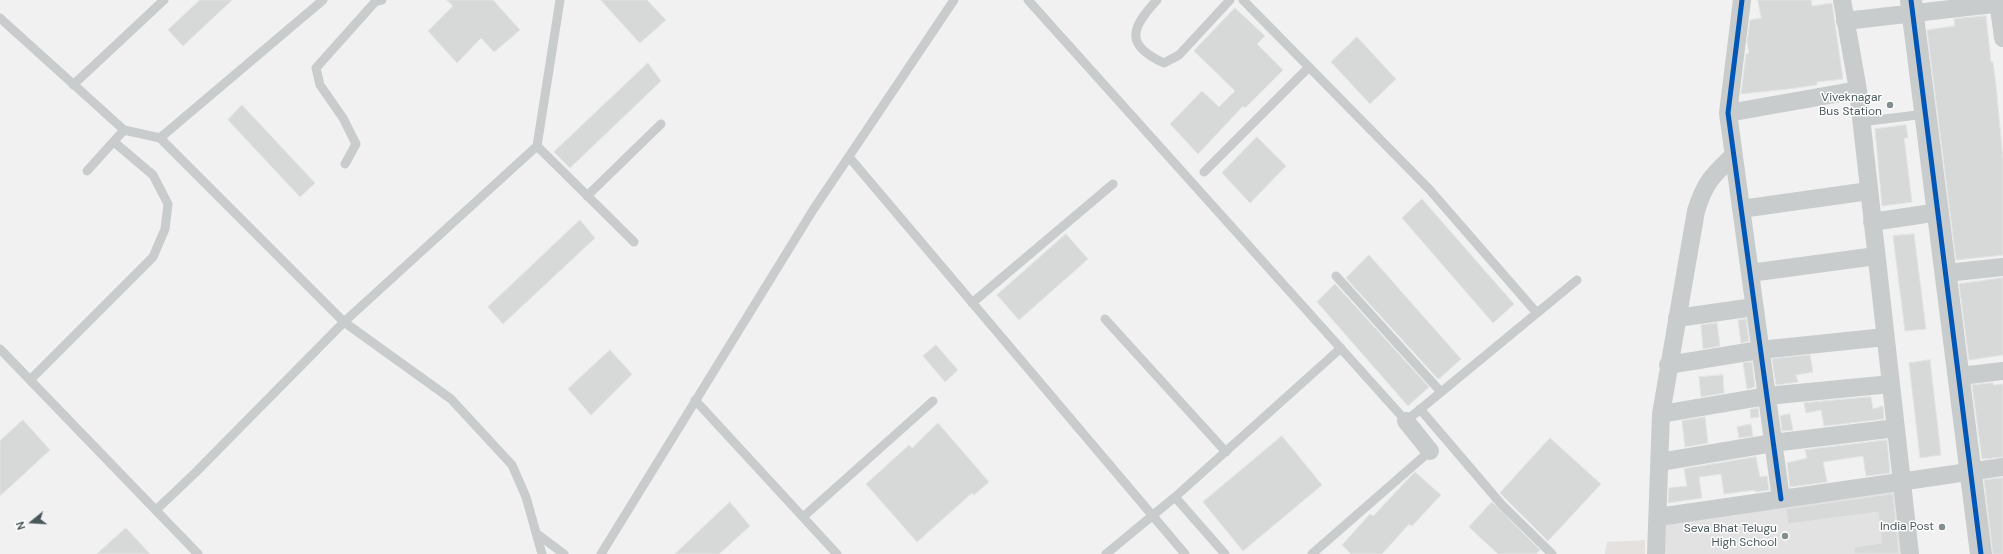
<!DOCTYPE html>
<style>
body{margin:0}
#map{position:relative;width:2003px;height:554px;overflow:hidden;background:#f1f1f1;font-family:"DM Sans",sans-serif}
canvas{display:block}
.north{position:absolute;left:12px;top:502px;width:40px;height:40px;-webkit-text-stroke:3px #fff;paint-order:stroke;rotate:252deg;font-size:11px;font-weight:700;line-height:16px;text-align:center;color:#49585b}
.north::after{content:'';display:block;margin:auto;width:14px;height:18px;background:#49585b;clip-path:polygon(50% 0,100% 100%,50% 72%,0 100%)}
</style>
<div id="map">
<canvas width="2003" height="554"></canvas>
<div class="north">N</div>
</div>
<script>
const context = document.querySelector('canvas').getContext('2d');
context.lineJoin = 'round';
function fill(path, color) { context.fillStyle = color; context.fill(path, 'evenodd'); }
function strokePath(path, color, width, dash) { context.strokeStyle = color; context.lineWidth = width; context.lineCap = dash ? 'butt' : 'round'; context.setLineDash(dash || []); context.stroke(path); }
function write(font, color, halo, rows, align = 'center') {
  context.font = font + ' "DM Sans",sans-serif'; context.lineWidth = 3; context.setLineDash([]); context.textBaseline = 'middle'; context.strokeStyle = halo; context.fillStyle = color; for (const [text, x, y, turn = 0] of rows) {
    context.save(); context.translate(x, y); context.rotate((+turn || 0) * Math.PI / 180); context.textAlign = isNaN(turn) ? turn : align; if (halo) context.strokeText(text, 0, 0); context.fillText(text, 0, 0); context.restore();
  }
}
const commercial = new Path2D(`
 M1645,540V554H1605L1607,542Z`);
const education = new Path2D(`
 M1899,485L1908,554H1664L1666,518Z`);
const building = new Path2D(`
 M200,0H232L183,46L168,30Z
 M447,0H493L520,30L494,52L481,38L457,63L428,31L453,6Z
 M601,0H647L666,20L640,43Z
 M1758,0H1811L1812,6L1832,3L1843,79L1817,82V85L1788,89L1741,94L1746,54L1749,53L1747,42L1750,20L1761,18Z
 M1235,8L1265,36L1257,44L1283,70L1245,108L1243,106L1198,154L1170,124L1202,91L1219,107L1235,91L1194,51Z
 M1986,16L1991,62H1993L1996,85L2003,159V255L1956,260L1927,30L1955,26L1954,19Z
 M1357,37L1396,79L1370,104L1331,62Z
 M648,63L661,81L570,168L554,152Z
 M242,105L315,183L300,197L228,120Z
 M1906,125L1908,138H1904L1912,202L1882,206L1875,129Z
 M1257,137L1286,166L1250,203L1222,173Z
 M1422,199L1514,304L1493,323L1402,218Z
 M580,220L595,238L503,324L488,307Z
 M1066,234L1088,259L1019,320L997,295Z
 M1914,234L1926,329L1905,331L1893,236Z
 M1369,255L1461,359L1440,378L1438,379L1346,278Z
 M2003,278V355L1969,360L1959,284Z
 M1335,284L1429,387L1408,406L1317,302Z
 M1746,319L1749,341L1741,343L1738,320Z
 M1717,323L1720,346L1703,349L1701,325Z
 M936,345L958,370L945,382L923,356Z
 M610,350L632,374L591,415L568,389Z
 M1810,355L1813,372L1796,375L1798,382L1776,385L1772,359Z
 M1930,360L1941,455L1920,458L1909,363Z
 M1752,362L1755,387L1747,389L1743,363Z
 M1723,375L1724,393L1701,397L1699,377Z
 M1993,383L1994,385L2003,384V457L1982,459L1972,385Z
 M1871,397L1873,409L1883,406L1884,419L1824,426L1821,410L1806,413L1804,403Z
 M1758,408L1759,417L1751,418L1750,410Z
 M1790,414L1793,430L1782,431L1780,416Z
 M1705,417L1708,443L1685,447L1682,421Z
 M23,420L50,450L0,496V441Z
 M938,423L989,482L974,495L972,493L917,542L866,484L909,445L912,448Z
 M1751,424L1753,436L1739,438L1737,427Z
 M1282,436L1322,485L1243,551L1203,502Z
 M1550,438L1601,484L1548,541L1500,493Z
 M1887,440L1890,473L1866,476L1863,456L1823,462L1827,482L1790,487L1787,463L1807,458L1805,450Z
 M1756,457L1760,477L1767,476L1769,490L1755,492V490L1724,494L1721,474L1699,477L1702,498L1668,503L1669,488L1687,486L1684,469Z
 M1415,472L1441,495L1412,526L1409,524L1382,554H1351L1342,545L1370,514L1373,516Z
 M2003,478V554H1993L1984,480Z
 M1893,494L1899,554H1854V547L1882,543L1878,512L1788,524L1786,509Z
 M730,502L750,526L719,554H675Z
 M1492,502L1540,550L1536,554H1498L1469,527Z
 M126,528L150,554H97Z`);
const lane = new Path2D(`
 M1028,0L1406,421L1577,280
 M1157,0C1131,28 1124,45 1164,63L1179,55L1230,0
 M1243,0L1429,189L1536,312
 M0,18L124,130L160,138L344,322L451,399L512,465L526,497L542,554
 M73,85L164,0
 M1861,122L1925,114
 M160,138L323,0
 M537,146L634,242
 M849,157L1185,554
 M345,164L356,144L343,118L320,85L316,68L375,2L382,0
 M87,171L124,130
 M1204,172L1309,67
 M587,196L661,124
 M1336,276L1441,392
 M972,303L1113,184
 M1105,319L1226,452
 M0,349L198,554
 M30,380L153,257L165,229L168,204L153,175L114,142
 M695,400L837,554
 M1420,409L1502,505L1552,554
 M1175,497L1225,554
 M156,510L195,473L344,322L537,146L560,0
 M803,517L933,401
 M536,533L564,554
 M601,554L813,210L954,0
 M1106,554L1175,497L1341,348
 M1312,554L1430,451`);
const street = new Path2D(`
 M1742,0L1728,113L1781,499
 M1842,0L1858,90L1910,554
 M1998,0L2003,38
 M1845,21L2003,3
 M1728,113L1858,90
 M1741,209L1869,191
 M1872,222L1939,212
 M1750,273L1876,256
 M1946,273L2003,267
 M1677,318L1754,307
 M1668,365L1760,350L1885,337
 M1960,376L2003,371
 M1661,414L1767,396L1891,384
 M1406,421L1430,451
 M1660,462L1773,443L1896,428
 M1658,517L2003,467
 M1656,554L1661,414L1696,211C1705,182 1712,176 1733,156`);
const secondary = new Path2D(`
 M1911,0L1981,554`);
const cycleway = new Path2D(`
 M1742,0L1728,113L1781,499
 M1911,0L1981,554`);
const markers = [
 [1890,105,4,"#848e90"],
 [1942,527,4,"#848e90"],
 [1785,536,4,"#848e90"]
];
const poiNames = [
 ["Viveknagar",1882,98],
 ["Bus Station",1882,112],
 ["India Post",1934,527],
 ["Seva Bhat Telugu",1777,529],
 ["High School",1777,543]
];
fill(commercial, '#e5e1df');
fill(education, '#e3e2e3');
fill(building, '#d7d9d9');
strokePath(building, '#e2e3e3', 1);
strokePath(lane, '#c8cccc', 9);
strokePath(street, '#c8cccc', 18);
strokePath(secondary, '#c8cccc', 22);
strokePath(cycleway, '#0057b8', 5);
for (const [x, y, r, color] of markers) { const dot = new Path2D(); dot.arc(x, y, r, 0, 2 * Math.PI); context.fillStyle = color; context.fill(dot); strokePath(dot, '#fff', 1.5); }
write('12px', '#49585b', '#fff', poiNames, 'right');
</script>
